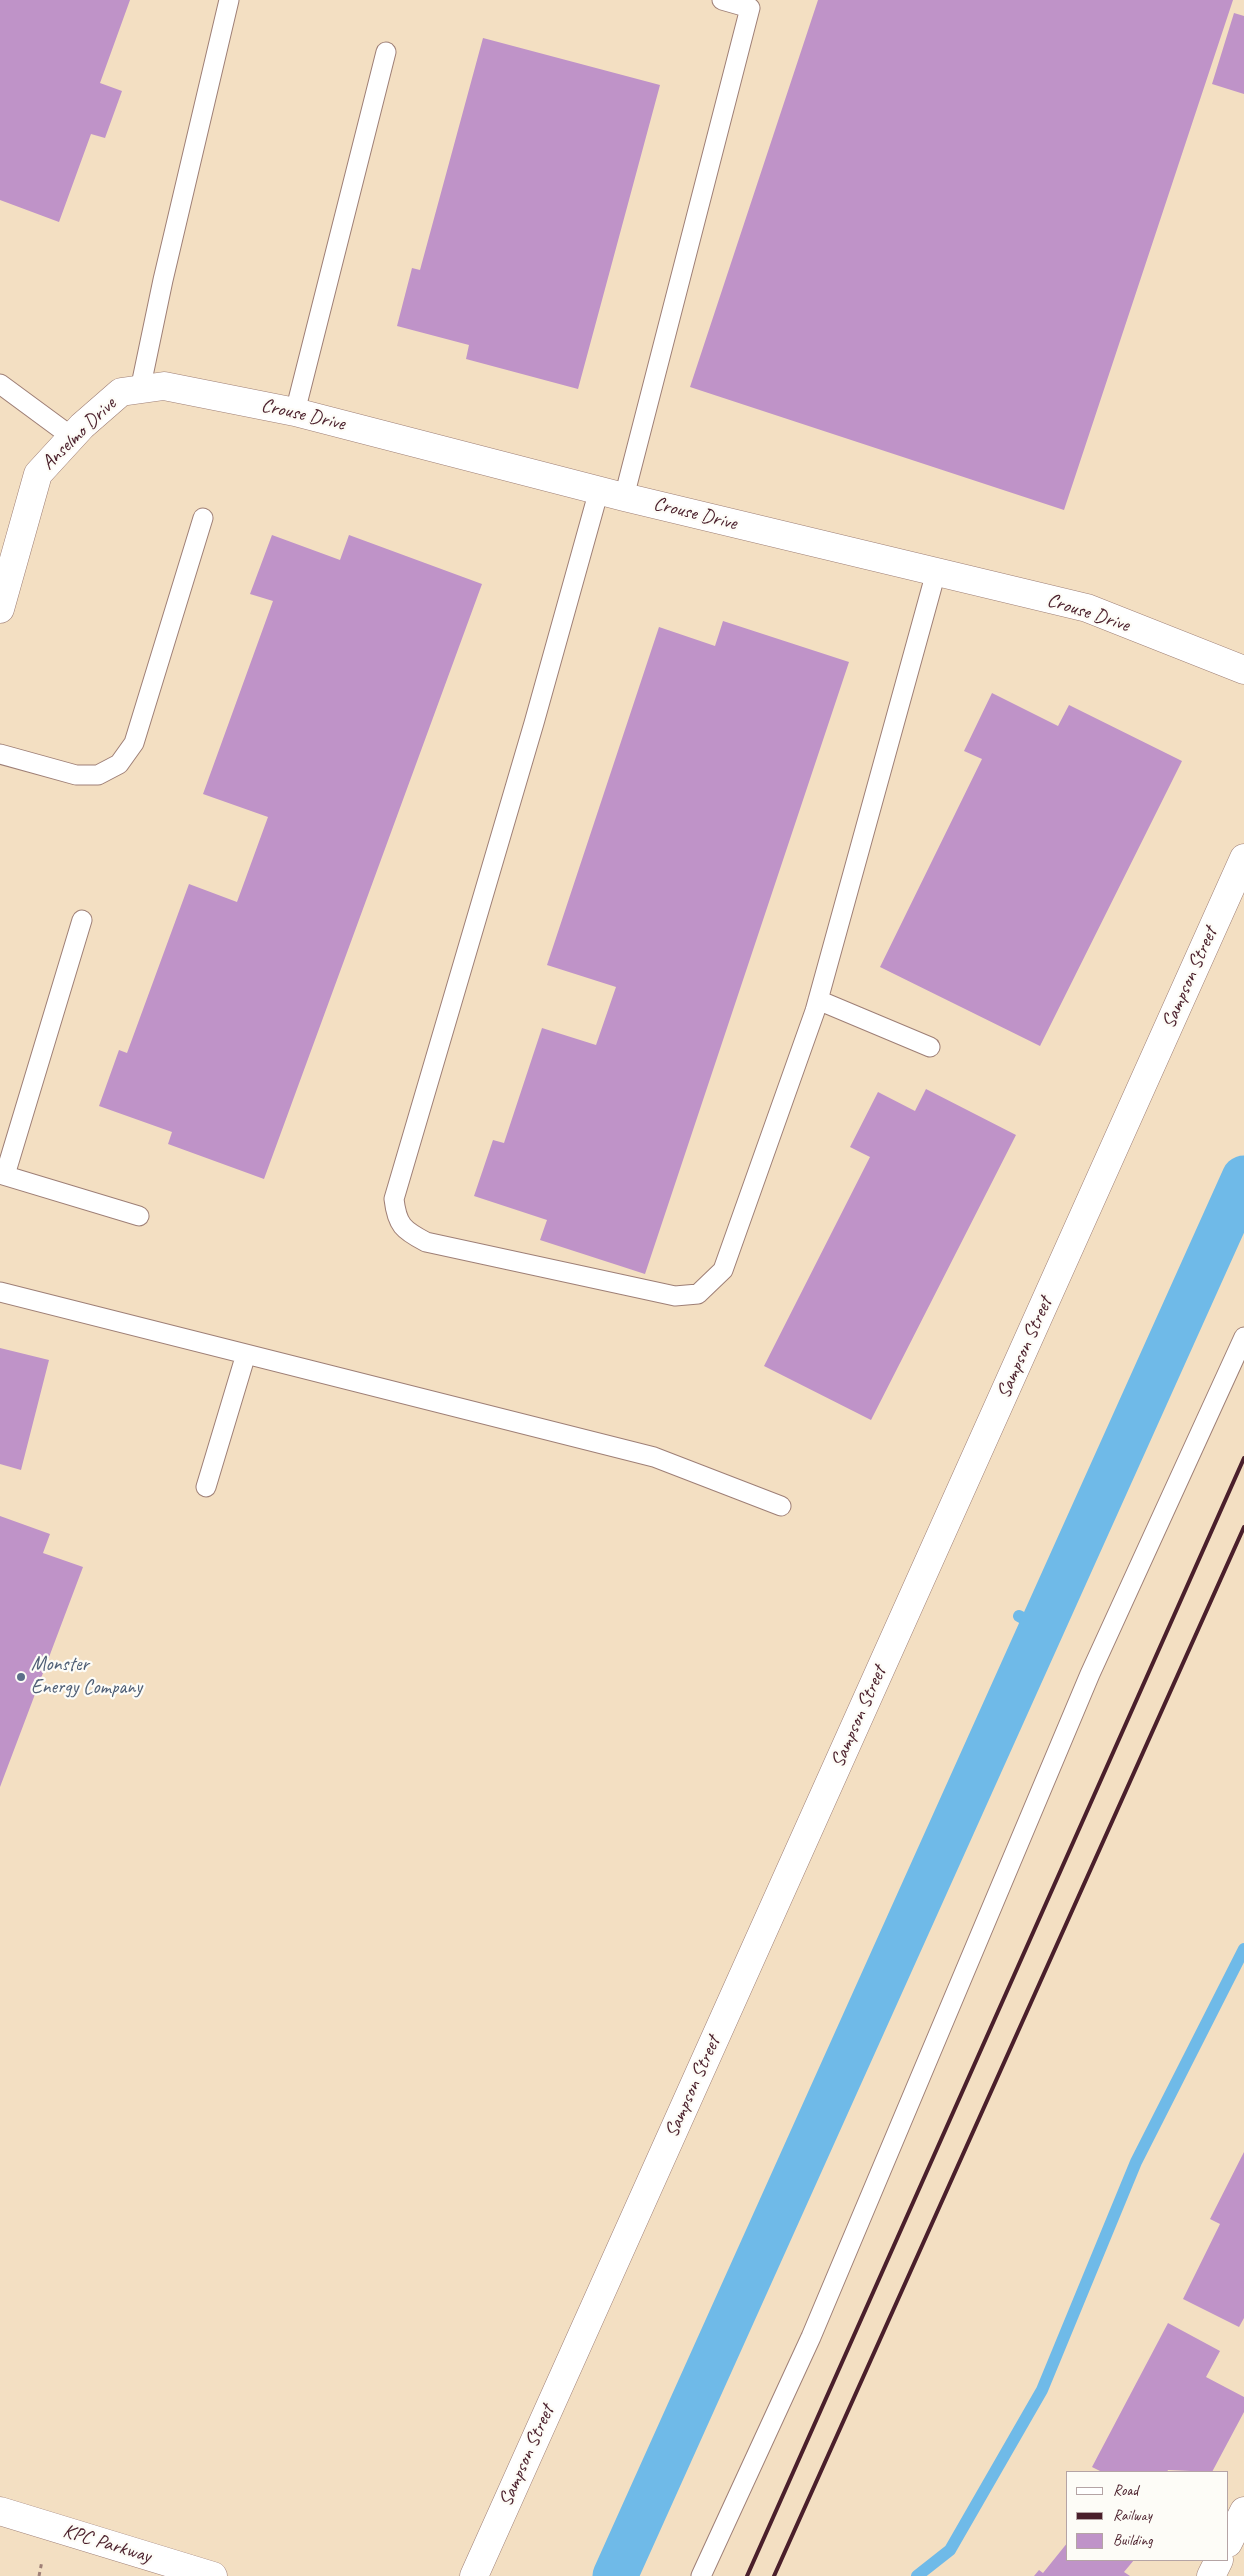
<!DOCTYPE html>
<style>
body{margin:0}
#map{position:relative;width:1244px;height:2576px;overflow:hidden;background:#f3dfc2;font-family:Caveat,sans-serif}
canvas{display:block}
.legend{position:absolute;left:1066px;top:2471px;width:162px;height:90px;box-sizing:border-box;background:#fdfcf7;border:1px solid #b5a4a5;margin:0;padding:6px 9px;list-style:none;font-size:15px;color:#4a1f2b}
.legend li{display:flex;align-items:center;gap:10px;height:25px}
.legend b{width:25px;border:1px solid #b5a4a5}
</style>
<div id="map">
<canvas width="1244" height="2576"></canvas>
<ul class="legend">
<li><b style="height:6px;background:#fff"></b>Road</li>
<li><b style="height:6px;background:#4a1f2b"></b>Railway</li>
<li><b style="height:14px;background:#bf93c8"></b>Building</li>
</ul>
</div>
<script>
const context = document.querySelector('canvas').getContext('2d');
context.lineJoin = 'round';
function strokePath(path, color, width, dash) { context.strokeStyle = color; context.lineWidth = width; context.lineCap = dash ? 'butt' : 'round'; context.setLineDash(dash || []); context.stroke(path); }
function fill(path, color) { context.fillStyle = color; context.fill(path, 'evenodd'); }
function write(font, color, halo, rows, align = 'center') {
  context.font = font + ' Caveat,sans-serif'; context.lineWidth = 4.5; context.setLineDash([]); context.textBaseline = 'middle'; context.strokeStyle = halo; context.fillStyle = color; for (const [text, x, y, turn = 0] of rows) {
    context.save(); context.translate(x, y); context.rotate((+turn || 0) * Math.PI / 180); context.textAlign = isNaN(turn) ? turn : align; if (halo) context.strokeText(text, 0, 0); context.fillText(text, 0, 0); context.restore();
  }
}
const stream = new Path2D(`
 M1019,1616L1041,1628
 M917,2576L950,2550L1042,2390L1136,2162L1244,1949`);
const canal = new Path2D(`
 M615,2576L1244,1178`);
const building = new Path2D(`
 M0,0H130L100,83L122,91L105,138L91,134L59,222L0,200Z
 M818,0H1233L1064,510L690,387Z
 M1234,13L1244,16V94L1212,84Z
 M483,38L660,85L578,389L466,359L469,345L397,326L412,268L420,270Z
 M272,535L340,560L349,535L482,584L264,1179L168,1144L172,1132L99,1106L119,1050L127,1053L189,884L237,902L268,817L203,794L273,601L250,594Z
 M723,621L849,662L645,1274L540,1240L547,1220L474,1196L493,1140L504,1143L542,1028L596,1045L616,987L547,965L659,627L715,646Z
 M992,693L1058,726L1069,705L1182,761L1040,1046L880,967L982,759L964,751Z
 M926,1089L1016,1135L871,1420L764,1366L870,1157L850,1147L878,1092L915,1111Z
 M0,1348L49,1360L21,1470L0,1464Z
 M0,1516L50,1534L43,1553L83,1567L0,1787Z
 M1244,2152V2318L1239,2327L1183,2299L1220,2224L1210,2219Z
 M1168,2323L1220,2351L1206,2377L1244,2397V2412L1212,2472L1168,2470L1167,2472H1102L1092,2467Z
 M1068,2542V2560H1134L1124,2572L1130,2576H1034L1039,2570L1043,2573Z`);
const path = new Path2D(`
 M39,2576L42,2561`);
const service = new Path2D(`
 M0,384L72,437
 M140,390L163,280L229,0
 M295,412L386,52
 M599,490L534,723L394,1199C397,1225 403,1230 426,1242L675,1296L698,1294L723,1270L815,1011L936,572
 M624,497L750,8L722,0
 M0,754L76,775H98L119,764L134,743L203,518
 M818,1000L930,1047
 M0,1174L139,1216
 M5,1175L82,920
 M0,1292L654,1457L781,1506
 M206,1487L246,1354
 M701,2576L811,2337L1090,1674L1244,1337`);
const minor = new Path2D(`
 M0,609L38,474L82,426L121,392L164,386L295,412L624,497L1087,608L1244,670
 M0,2511L213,2576
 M1228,2543L1244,2511
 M1211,2576L1219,2560`);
const tertiary = new Path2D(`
 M474,2576L1244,858`);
const rail = new Path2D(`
 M747,2576L1244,1458
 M774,2576L1244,1527`);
const markers = [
 [21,1677,5,"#5c6f8a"]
];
const streetNames = [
 ["Crouse Drive",303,415,13],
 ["Anselmo Drive",79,434,-44],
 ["Crouse Drive",695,514,14],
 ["Crouse Drive",1088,613,18],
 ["Sampson Street",1190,978,-66],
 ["Sampson Street",1025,1348,-66],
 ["Sampson Street",859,1717,-66],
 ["Sampson Street",693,2087,-66],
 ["Sampson Street",527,2456,-66],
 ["KPC Parkway",107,2544,17]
];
const serviceNames = [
 ["Monster",31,1665],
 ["Energy Company",31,1688]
];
strokePath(stream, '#6fbae8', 12);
strokePath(canal, '#6fbae8', 45);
fill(building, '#bf93c8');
strokePath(service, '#9e7f76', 21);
strokePath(minor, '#9e7f76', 29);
strokePath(tertiary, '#9e7f76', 29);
strokePath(path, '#9e7f76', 3, [4, 4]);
strokePath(service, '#fff', 19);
strokePath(minor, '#fff', 28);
strokePath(tertiary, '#fff', 28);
strokePath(rail, '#4a1f2b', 4);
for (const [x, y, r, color] of markers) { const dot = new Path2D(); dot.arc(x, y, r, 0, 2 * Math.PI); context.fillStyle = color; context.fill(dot); strokePath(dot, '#fdfcf7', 2); }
write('20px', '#4a1f2b', '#fdfcf7', streetNames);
write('20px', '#4e5e75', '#fdfcf7', serviceNames, 'left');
</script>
